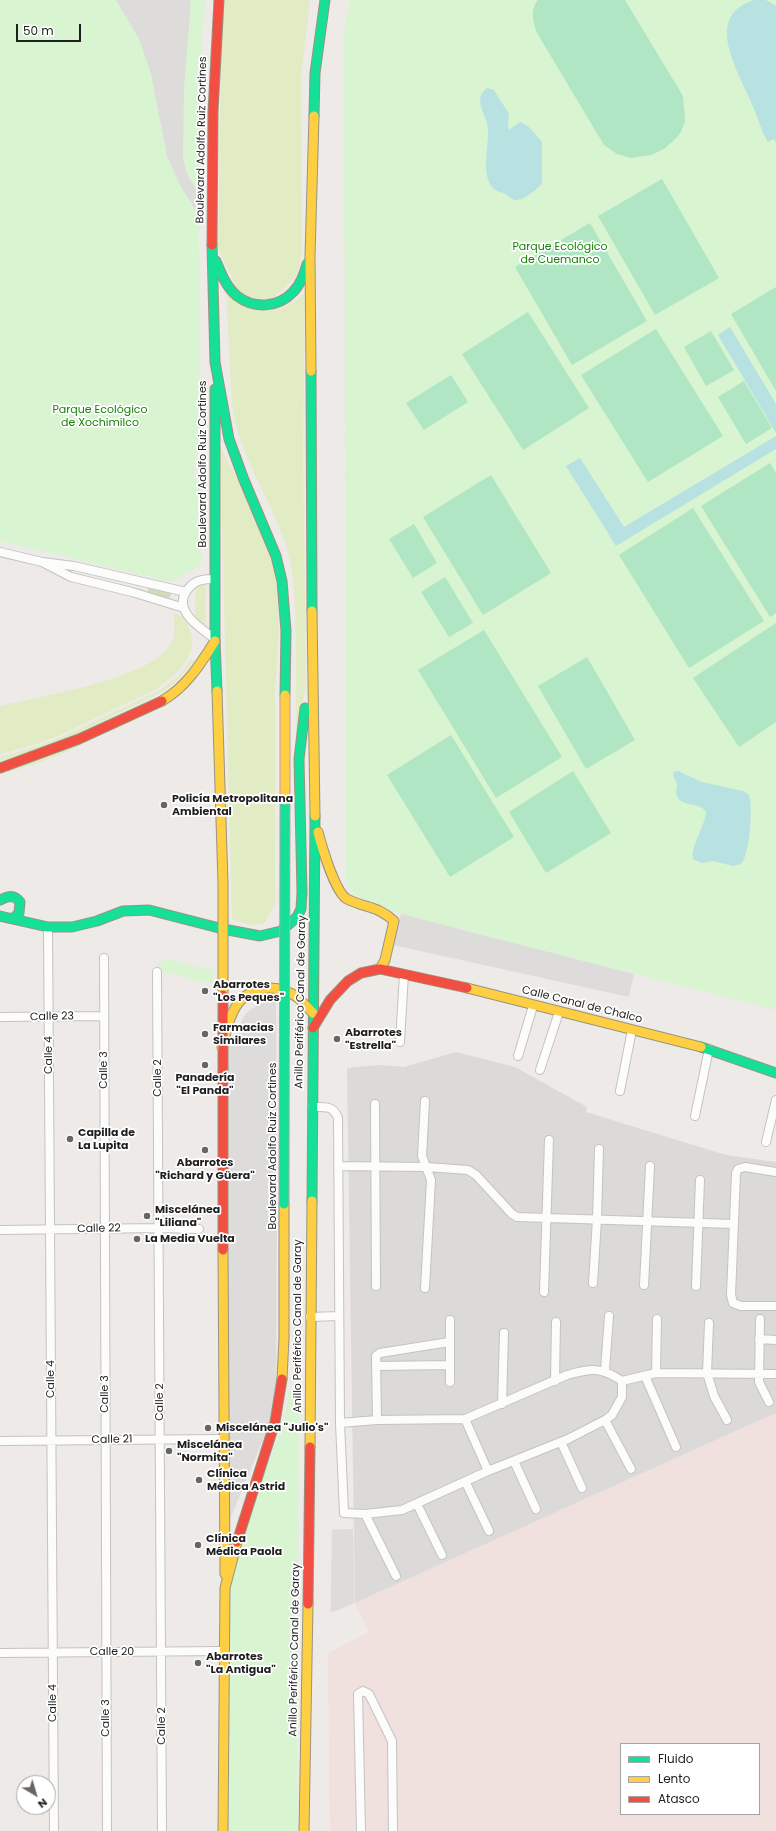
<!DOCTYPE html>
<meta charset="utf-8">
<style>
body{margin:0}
#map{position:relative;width:776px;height:1831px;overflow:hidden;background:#edeae7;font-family:Poppins,sans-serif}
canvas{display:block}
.legend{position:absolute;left:620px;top:1743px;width:140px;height:72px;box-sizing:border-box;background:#fff;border:1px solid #a5a5a5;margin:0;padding:5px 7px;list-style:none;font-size:12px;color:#1f1f1f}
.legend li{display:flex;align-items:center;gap:8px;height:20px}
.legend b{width:20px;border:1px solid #a5a5a5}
.north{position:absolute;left:16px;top:1775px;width:40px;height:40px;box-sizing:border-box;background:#fff;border:1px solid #a5a5a5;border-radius:50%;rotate:142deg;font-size:11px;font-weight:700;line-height:16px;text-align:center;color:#1f1f1f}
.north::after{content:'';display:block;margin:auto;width:14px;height:18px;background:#676665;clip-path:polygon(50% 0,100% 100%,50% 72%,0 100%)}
.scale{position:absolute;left:16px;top:24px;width:65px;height:18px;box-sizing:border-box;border:2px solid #1f1f1f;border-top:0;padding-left:5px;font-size:12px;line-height:14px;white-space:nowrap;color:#1f1f1f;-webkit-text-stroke:3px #fff;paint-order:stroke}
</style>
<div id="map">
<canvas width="776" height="1831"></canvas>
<ul class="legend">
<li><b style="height:5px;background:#16e098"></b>Fluido</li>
<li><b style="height:5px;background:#ffcf43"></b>Lento</li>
<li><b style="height:5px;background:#f24e42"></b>Atasco</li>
</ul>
<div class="north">N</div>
<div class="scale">50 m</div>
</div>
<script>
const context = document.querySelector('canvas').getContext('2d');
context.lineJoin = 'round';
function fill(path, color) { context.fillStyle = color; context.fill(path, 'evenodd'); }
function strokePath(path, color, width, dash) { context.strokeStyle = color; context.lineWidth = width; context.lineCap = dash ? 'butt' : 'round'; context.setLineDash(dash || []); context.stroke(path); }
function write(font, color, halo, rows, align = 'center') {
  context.font = font + ' Poppins,sans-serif'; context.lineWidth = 3.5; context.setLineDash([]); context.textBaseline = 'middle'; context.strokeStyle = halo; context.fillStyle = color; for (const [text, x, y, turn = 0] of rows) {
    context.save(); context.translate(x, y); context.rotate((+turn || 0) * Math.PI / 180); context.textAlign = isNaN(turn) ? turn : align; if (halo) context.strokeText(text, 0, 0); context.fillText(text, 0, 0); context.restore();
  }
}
const residential = new Path2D(`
 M456,1052L515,1067L587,1107L586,1112L726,1155L776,1162V1413L355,1603L347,1068L379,1065L404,1067Z`);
const military = new Path2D(`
 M776,1413V1831H330L328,1653L369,1632L355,1603L335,1612H330L332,1529H353L355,1603ZM621,1744H759V1814H621Z`);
const grass = new Path2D(`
 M222,0H310L301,75L302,255L296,277L276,296L256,302L240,295L218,248Z
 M226,288L280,309L293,303L305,293L303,454L306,683L296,739C296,708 296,676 296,645C295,611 296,578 286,545C270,496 238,455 232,403Z
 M220,446L254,511L276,573L279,627L275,694V904L264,924L250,925L232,919Z
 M203,583L206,584L205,627L195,616L196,586Z
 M174,613L184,617C188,625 192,632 192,641C193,661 171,679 156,689L58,736L36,744L0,754V706C37,697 154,678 171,644C176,635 174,623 174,613Z
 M191,659L194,661L177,681L160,693L64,740L25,754L0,761V757L41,745L64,736L160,690L180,675Z
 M87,742C59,757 30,766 0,774V770Z`);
const forest = new Path2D(`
 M150,587L168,592L171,594L170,597L167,599L148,593V588Z`);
const park = new Path2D(`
 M0,0H205L199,81L198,158L201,449L195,455L194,480L201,484V565L171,582L0,541Z
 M350,0H776V1010L401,914L356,896L347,886L346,874L344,34Z
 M167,959L213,970V984L152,969Z
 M299,1389L297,1831H226L221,1584L284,1423L289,1390Z`);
const pitch = new Path2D(`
 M538,0H625L683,96L685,121L681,132L674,140L664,149L651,155L631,158L617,154L604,145L537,33C533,23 530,9 538,0Z
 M662,179L719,278L655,315L598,216Z
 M590,223L647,321L572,365L515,267Z
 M776,287V391L731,314Z
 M528,312L589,408L523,450L462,354Z
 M656,329L723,436L648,482L581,375Z
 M711,331L734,370L706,386L684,347Z
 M451,375L468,402L424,430L406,403Z
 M744,381L772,428L746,444L718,397Z
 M770,463L776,473V613L770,617L701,506Z
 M491,475L551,573L483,615L423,517Z
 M693,508L764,621L689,668L619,555Z
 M414,524L437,563L413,578L389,539Z
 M445,577L473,623L449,637L421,592Z
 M776,623V722L739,747L693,678Z
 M484,630L562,757L496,798L418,670Z
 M587,657L635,740L586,769L538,686Z
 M451,735L514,837L450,877L387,775Z
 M573,771L611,833L546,873L509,812Z`);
const parking = new Path2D(`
 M116,0H191L184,89L183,158L187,174L199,195V215L181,187L167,156L151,74L139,39Z
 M401,914L634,974L629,997L393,945Z
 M276,998L277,1203L276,1385L269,1425L228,1524L226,1049L246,1013L264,1001Z
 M353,1529L354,1603L335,1611H331L332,1530Z`);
const water = new Path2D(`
 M754,0H766L776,6V143L774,139L768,142L763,133C758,119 753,105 746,91C733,61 707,15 754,0Z
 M487,88L494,90L509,114L508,125L509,130L520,122L529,127L542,142V184C537,189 523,201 516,200C513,200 511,198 508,196C503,192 496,192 492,187C481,173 489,146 488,130C488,115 471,100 487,88Z
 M730,327L776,404V433L718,335Z
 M776,436V449L616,546L566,466L580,458L624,527Z
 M678,771L702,782L743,791L749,795C753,807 750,855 741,864L733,866L713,861L702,863L693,859C690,848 705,826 706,812C700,801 682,808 677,796C675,792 677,788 677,784C676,781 674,778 673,775L674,772Z`);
const street = new Path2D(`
 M0,552L42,562
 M215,579C211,579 206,579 202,580C191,582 179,596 184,608C188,621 205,631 215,639
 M184,608L132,592L71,577L42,562L74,566L186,592
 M48,927L54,1831
 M104,958L107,1831
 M157,972L162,1831
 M0,1017L104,1016
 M400,1042L404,974
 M518,1056L533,1006
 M540,1070L559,1012
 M620,1091L632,1030
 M425,1101L422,1156L431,1180L425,1288
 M375,1104L376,1286
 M312,1107C324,1107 333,1105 338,1118L340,1423L344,1513L365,1514L402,1510L488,1471L568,1439L605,1420L612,1415L622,1397V1381
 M695,1116L709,1049
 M766,1142L776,1100
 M338,1166L427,1167L468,1170L476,1175L512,1214L517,1217L734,1224
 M776,1172L745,1167L738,1169L736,1173L731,1295L733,1303L741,1306H776
 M0,1230L159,1228L199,1229
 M593,1283L597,1219L599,1149
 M644,1285L650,1166
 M696,1286L700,1180
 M544,1292L549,1140
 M310,1317L339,1316
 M760,1319L759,1382L769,1402
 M709,1323L707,1373L714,1396L727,1420
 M759,1339L776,1340
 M376,1366L450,1365
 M605,1370L609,1316
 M656,1373L657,1319
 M645,1376L676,1447
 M555,1381L556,1322
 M622,1381L656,1373L776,1374
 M450,1382V1320
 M502,1404L504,1333
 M465,1419L488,1471
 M377,1420L376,1356L380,1353L449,1342
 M605,1420L631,1469
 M340,1423L377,1420L465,1419L567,1375C592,1368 601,1367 622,1381
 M0,1441L223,1439
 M561,1442L582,1488
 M514,1461L536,1509
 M466,1483L489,1531
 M417,1504L442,1555
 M365,1514L396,1576
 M0,1653L223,1651
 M361,1831L358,1694L363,1691L369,1694L392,1741L393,1831`);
const fast = new Path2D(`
 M314,116L315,73L325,0
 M212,245L215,362L229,439L244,480L276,556L282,581L286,631L285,695
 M216,261C221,273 226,287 237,296C254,309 278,308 293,292C301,284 304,274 307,264
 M311,371L312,611
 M215,389V639L217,691
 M0,900C8,896 14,894 20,902L19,913L13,919
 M0,916L48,927H72L97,921L123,911L149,910L223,929
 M223,929L260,936L281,931L297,917L301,909L302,892L299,759L305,708
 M701,1047L776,1073
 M312,1201L315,816`);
const slow = new Path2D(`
 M311,371L310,256L314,116
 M312,611L315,816
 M217,691L223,884V995
 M162,701C186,687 200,665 215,641
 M318,832C322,847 335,892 347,899C364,908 377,905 394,921L385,960L380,969
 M467,988L701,1047
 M222,1047C226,1035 227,1023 233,1012C245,986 276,981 298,998C303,1002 308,1008 313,1013
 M223,1250L225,1574
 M282,1379L284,1338V1204
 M310,1447L312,1201
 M223,1831L225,1588L237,1542
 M304,1831L308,1604`);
const jam = new Path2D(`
 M212,245L213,112L219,0
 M0,768L79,739L162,701
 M223,995V1250
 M313,1028L330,1000L348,981L361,973L380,969L467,988
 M237,1542L275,1422L282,1379
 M308,1604L310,1447`);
const fastBridge = new Path2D(`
 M284,1204L285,800`);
const slowBridge = new Path2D(`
 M285,800V695`);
const markers = [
 [164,805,4,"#676665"],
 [205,991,4,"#676665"],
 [205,1034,4,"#676665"],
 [337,1039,4,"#676665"],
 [205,1065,4,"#676665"],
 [70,1139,4,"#676665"],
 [205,1150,4,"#676665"],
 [147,1216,4,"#676665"],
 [137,1239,4,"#676665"],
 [208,1428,4,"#676665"],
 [169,1451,4,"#676665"],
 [199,1480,4,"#676665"],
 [198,1545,4,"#676665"],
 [198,1663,4,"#676665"]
];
const streetNames = [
 ["Boulevard Adolfo Ruiz Cortines",202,140,-89],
 ["Boulevard Adolfo Ruiz Cortines",203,464,-90],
 ["Anillo Periférico Canal de Garay",301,1002,-89],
 ["Calle Canal de Chalco",582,1005,14],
 ["Calle 23",52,1017,-1],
 ["Calle 4",49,1055,-90],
 ["Calle 3",104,1070,-90],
 ["Calle 2",158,1078,-90],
 ["Boulevard Adolfo Ruiz Cortines",273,1146,-90],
 ["Calle 22",99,1229,-1],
 ["Anillo Periférico Canal de Garay",298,1326,-90],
 ["Calle 4",51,1379,-90],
 ["Calle 3",105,1394,-90],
 ["Calle 2",160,1402,-90],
 ["Calle 21",112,1440,-1],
 ["Anillo Periférico Canal de Garay",295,1650,-89],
 ["Calle 20",112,1652],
 ["Calle 4",53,1703,-90],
 ["Calle 3",106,1718,-90],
 ["Calle 2",162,1726,-90]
];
const parkNames = [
 ["Parque Ecológico",560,247],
 ["de Cuemanco",560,260],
 ["Parque Ecológico",100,410],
 ["de Xochimilco",100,423]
];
const poiNames = [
 ["Policía Metropolitana",172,799],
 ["Ambiental",172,812],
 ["Abarrotes",213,985],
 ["\"Los Peques\"",213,998],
 ["Farmacias",213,1028],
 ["Similares",213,1041],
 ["Abarrotes",345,1033],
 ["\"Estrella\"",345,1046],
 ["Panadería",205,1078,"center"],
 ["\"El Panda\"",205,1091,"center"],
 ["Capilla de",78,1133],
 ["La Lupita",78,1146],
 ["Abarrotes",205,1163,"center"],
 ["\"Richard y Güera\"",205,1176,"center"],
 ["Miscelánea",155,1210],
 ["\"Liliana\"",155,1223],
 ["La Media Vuelta",145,1239],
 ["Miscelánea \"Julio's\"",216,1428],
 ["Miscelánea",177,1445],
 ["\"Normita\"",177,1458],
 ["Clínica",207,1474],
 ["Médica Astrid",207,1487],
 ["Clínica",206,1539],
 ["Médica Paola",206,1552],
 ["Abarrotes",206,1657],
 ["\"La Antigua\"",206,1670]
];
fill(residential, '#dcdad9');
fill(military, '#f0e0de');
fill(grass, '#e2ecc4');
fill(forest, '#cedcbb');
fill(park, '#d8f4d1');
fill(pitch, '#b0e6c3');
fill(parking, '#dddcdb');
fill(water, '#b8e2e2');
strokePath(street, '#c4c3c2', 10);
strokePath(fast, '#98947e', 11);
strokePath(slow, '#98947e', 11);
strokePath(jam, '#98947e', 11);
strokePath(street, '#fcfcfb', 8);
strokePath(fast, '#16e098', 9);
strokePath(slow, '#ffcf43', 9);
strokePath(jam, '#f24e42', 9);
strokePath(fastBridge, '#c49cb1', 11, []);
strokePath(slowBridge, '#c49cb1', 11, []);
strokePath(fastBridge, '#16e098', 9);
strokePath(slowBridge, '#ffcf43', 9);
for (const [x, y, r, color] of markers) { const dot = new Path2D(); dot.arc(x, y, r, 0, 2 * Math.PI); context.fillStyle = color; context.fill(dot); strokePath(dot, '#fff', 1.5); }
write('11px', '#1f1f1f', '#fff', streetNames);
write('11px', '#178306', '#fff', parkNames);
write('bold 11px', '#1f1f1f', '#fff', poiNames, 'left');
</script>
